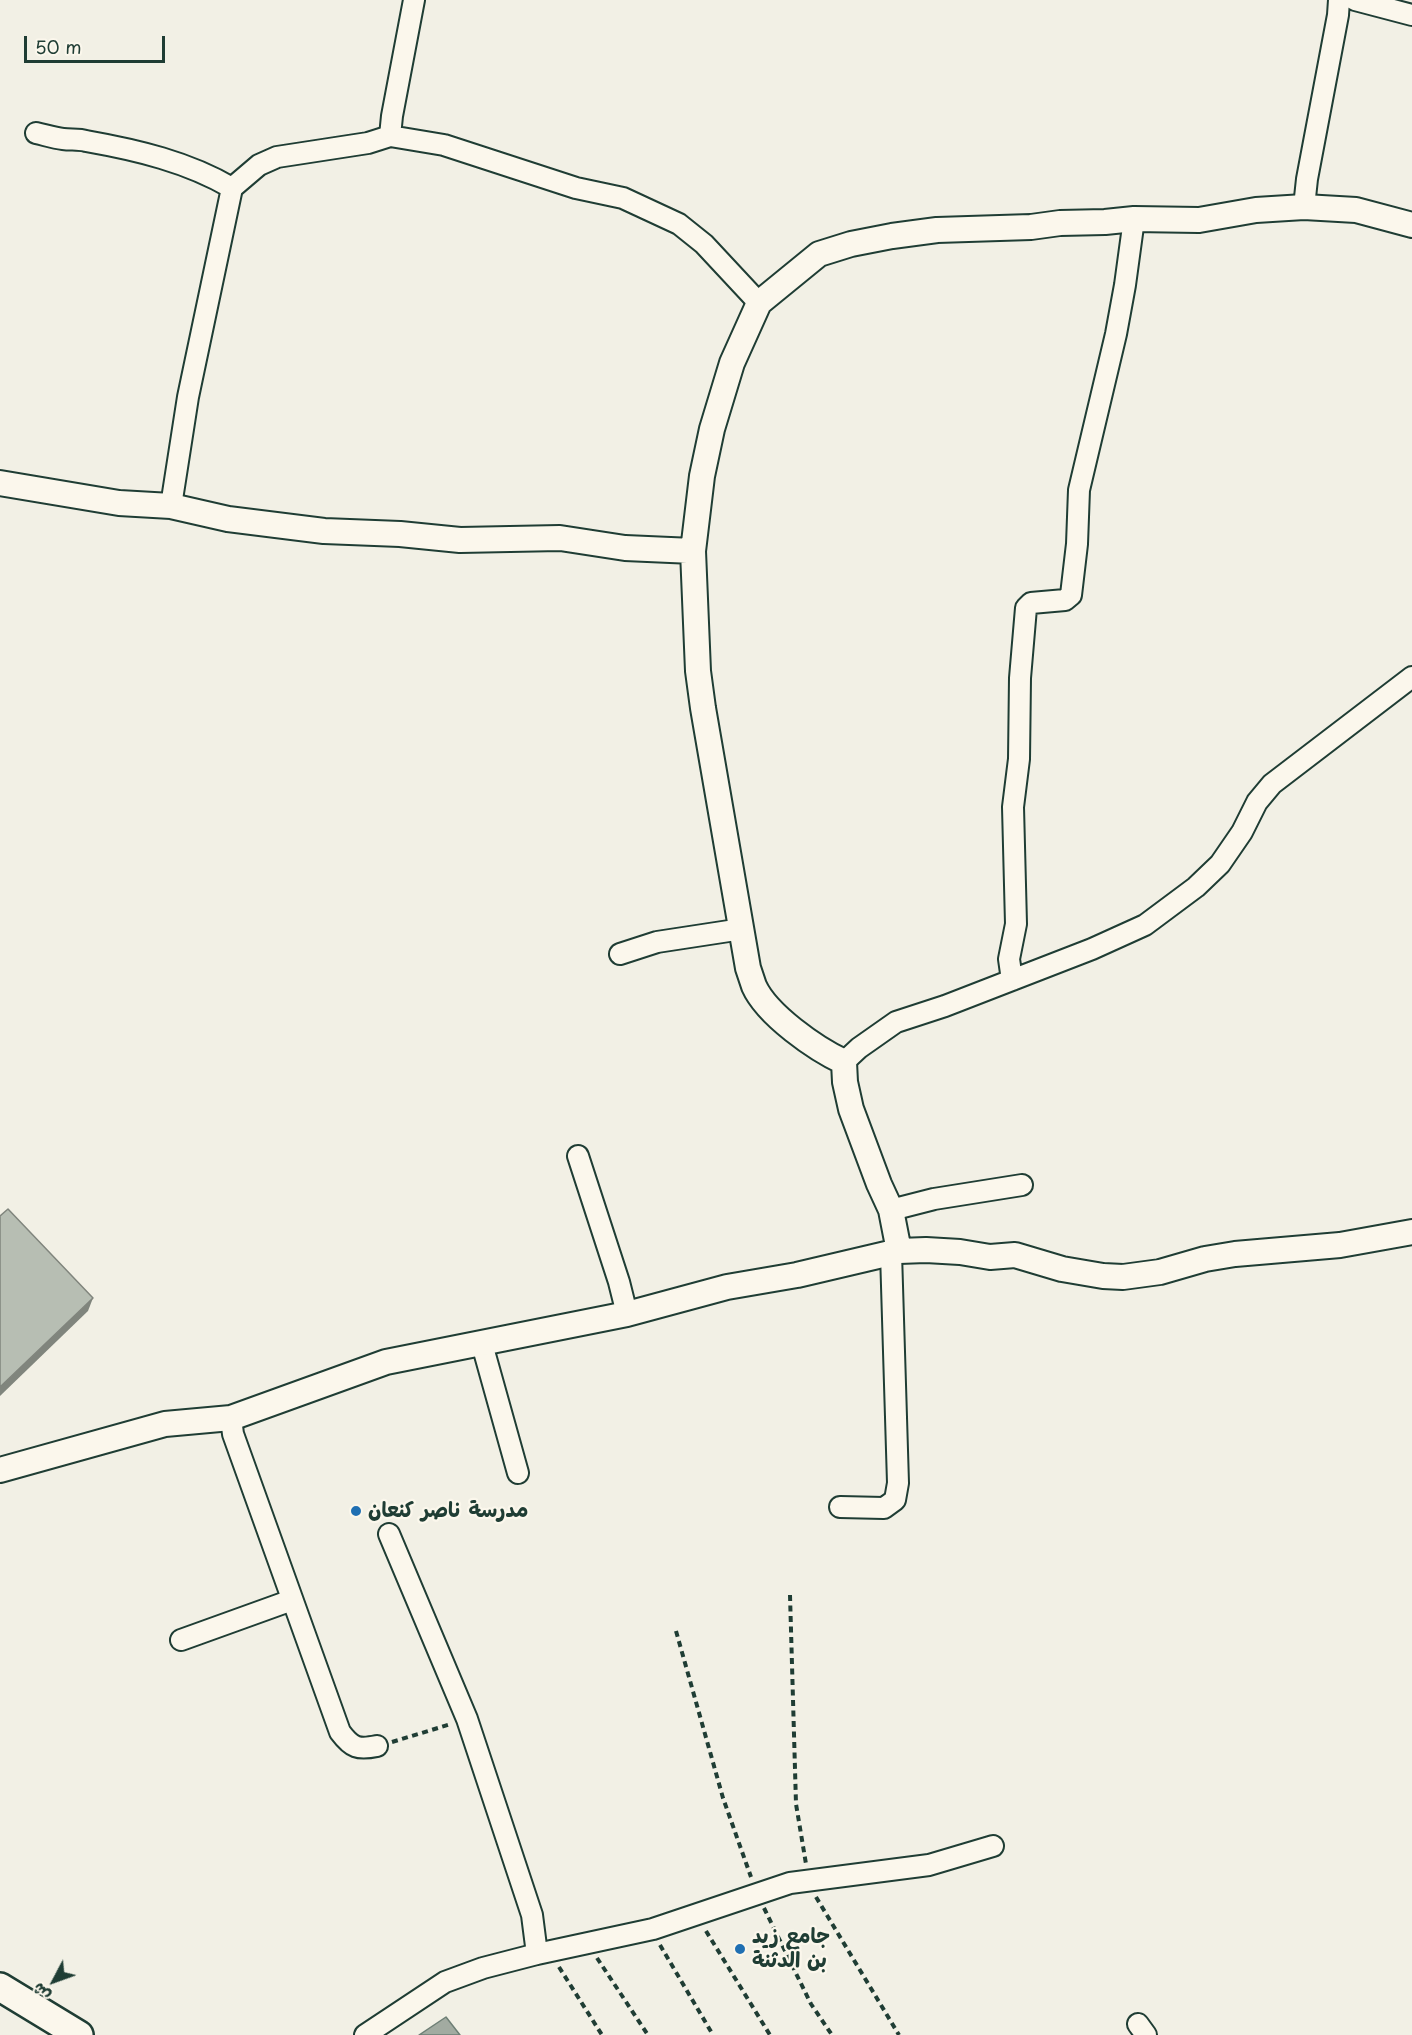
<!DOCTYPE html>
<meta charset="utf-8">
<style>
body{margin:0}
#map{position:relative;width:1412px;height:2035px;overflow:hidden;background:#f2f0e5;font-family:"Playpen Sans","Playpen Sans Arabic",sans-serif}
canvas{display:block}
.north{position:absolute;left:24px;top:1951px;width:60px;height:60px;-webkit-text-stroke:4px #fbf7ec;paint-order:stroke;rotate:229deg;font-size:16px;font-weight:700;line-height:24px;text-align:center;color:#1f3d34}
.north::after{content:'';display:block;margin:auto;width:21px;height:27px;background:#1f3d34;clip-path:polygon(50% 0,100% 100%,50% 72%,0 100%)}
.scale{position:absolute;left:24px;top:36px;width:141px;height:27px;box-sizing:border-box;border:3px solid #1f3d34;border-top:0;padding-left:8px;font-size:18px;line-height:21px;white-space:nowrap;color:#1f3d34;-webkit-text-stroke:4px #fbf7ec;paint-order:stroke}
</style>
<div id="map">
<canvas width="1412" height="2035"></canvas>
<div class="north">ش</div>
<div class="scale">50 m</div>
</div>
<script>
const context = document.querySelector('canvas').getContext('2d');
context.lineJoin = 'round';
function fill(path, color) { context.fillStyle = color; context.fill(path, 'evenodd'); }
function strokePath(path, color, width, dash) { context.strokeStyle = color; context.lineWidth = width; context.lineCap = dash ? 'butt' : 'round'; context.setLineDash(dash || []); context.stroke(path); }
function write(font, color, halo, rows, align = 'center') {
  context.font = font + ' "Playpen Sans","Playpen Sans Arabic",sans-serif'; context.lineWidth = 4.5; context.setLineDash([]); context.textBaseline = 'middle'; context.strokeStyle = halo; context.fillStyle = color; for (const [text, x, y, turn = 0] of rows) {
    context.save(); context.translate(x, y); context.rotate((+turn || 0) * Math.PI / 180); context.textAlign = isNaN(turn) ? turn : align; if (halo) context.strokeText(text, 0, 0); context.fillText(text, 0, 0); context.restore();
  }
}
const water = new Path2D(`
 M446,2017L460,2035H419Z`);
const path = new Path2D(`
 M790,1595L796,1804L806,1864
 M676,1631L723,1798L751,1877
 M392,1742L451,1724
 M816,1897L899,2035
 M764,1908L811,2004L832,2035
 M706,1931L770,2035
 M660,1945L713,2035
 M597,1958L648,2035
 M559,1967L602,2035`);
const minor = new Path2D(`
 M1355,0L1412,15
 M36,133C45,135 54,138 63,139C71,140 79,139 86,141C137,150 188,162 232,188
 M390,136L392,116L414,0
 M1304,207L1307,179L1338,15L1339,0
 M171,506L188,397L232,188L259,165L277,157L368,143L390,136L444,145L576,188L623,198L679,224L704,244L759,303
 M620,954L657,942L742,929
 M1012,980L1009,959L1016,924L1013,807L1019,759L1020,678L1026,608L1031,603L1065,600L1071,595L1077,544L1079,490L1116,334L1125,285L1134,219
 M844,1062L859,1048L896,1022L945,1006L1092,949L1145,925L1196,887L1220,864L1242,832L1257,802L1272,784L1412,677
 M578,1156L619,1282L627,1314
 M891,1210L934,1199L1022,1185
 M482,1344L518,1473
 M231,1418L233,1434L340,1732C352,1748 358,1750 377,1746
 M840,1507L884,1508L895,1500L898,1483L891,1253
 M389,1534L467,1719L532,1915L537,1954
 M181,1640L292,1600
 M1138,2024L1146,2035
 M365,2035L445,1982L483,1968L537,1954L653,1929L790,1883L929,1865L993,1846`);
const tertiary = new Path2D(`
 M0,483L119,503L171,506L228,519L324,531L400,534L460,540L560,538L625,548L693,551
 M899,1251L891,1210L879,1184L851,1109L845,1082L844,1062C816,1049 767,1015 754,986C752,980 750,974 748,968L703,708L698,671L693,551L702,476L712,429L732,363L759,303L819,254L851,244L892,236L937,230L1031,227L1060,223L1105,222L1134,219L1199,220L1256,210L1304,207L1356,210L1412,225
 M0,1470L165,1424L231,1418L386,1362L627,1314L727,1287L797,1275L899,1251L926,1250L960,1252L990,1257L1015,1255L1062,1269L1103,1276L1123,1277L1160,1272L1205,1259L1235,1254L1340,1245L1412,1232`);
const secondary = new Path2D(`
 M0,1987L79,2035`);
const shadedWall = new Path2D(`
 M93,1298L88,1311L0,1396V1387Z`);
const building = new Path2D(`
 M8,1209L93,1298L0,1387V1216Z`);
const markers = [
 [356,1511,6,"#1f6fb2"],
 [740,1949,6,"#1f6fb2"]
];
const poiNames = [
 ["مدرسة ناصر كنعان",368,1511],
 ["جامع زيد",752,1937],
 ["بن الدثنة",752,1961]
];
fill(water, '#a2aba1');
strokePath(water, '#6e7f75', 1.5);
strokePath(minor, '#1f3d34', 24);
strokePath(tertiary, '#1f3d34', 28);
strokePath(secondary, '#1f3d34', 32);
strokePath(path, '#1f3d34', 4, [6, 4.5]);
strokePath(minor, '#fbf7ec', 20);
strokePath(tertiary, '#fbf7ec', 24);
strokePath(secondary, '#fbf7ec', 27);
fill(shadedWall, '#80857d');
fill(building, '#b7beb3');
strokePath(building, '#80857d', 1.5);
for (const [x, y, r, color] of markers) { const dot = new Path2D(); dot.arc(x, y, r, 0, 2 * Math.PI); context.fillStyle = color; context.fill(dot); strokePath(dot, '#fbf7ec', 2); }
write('bold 21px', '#1f3d34', '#fbf7ec', poiNames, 'left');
</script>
